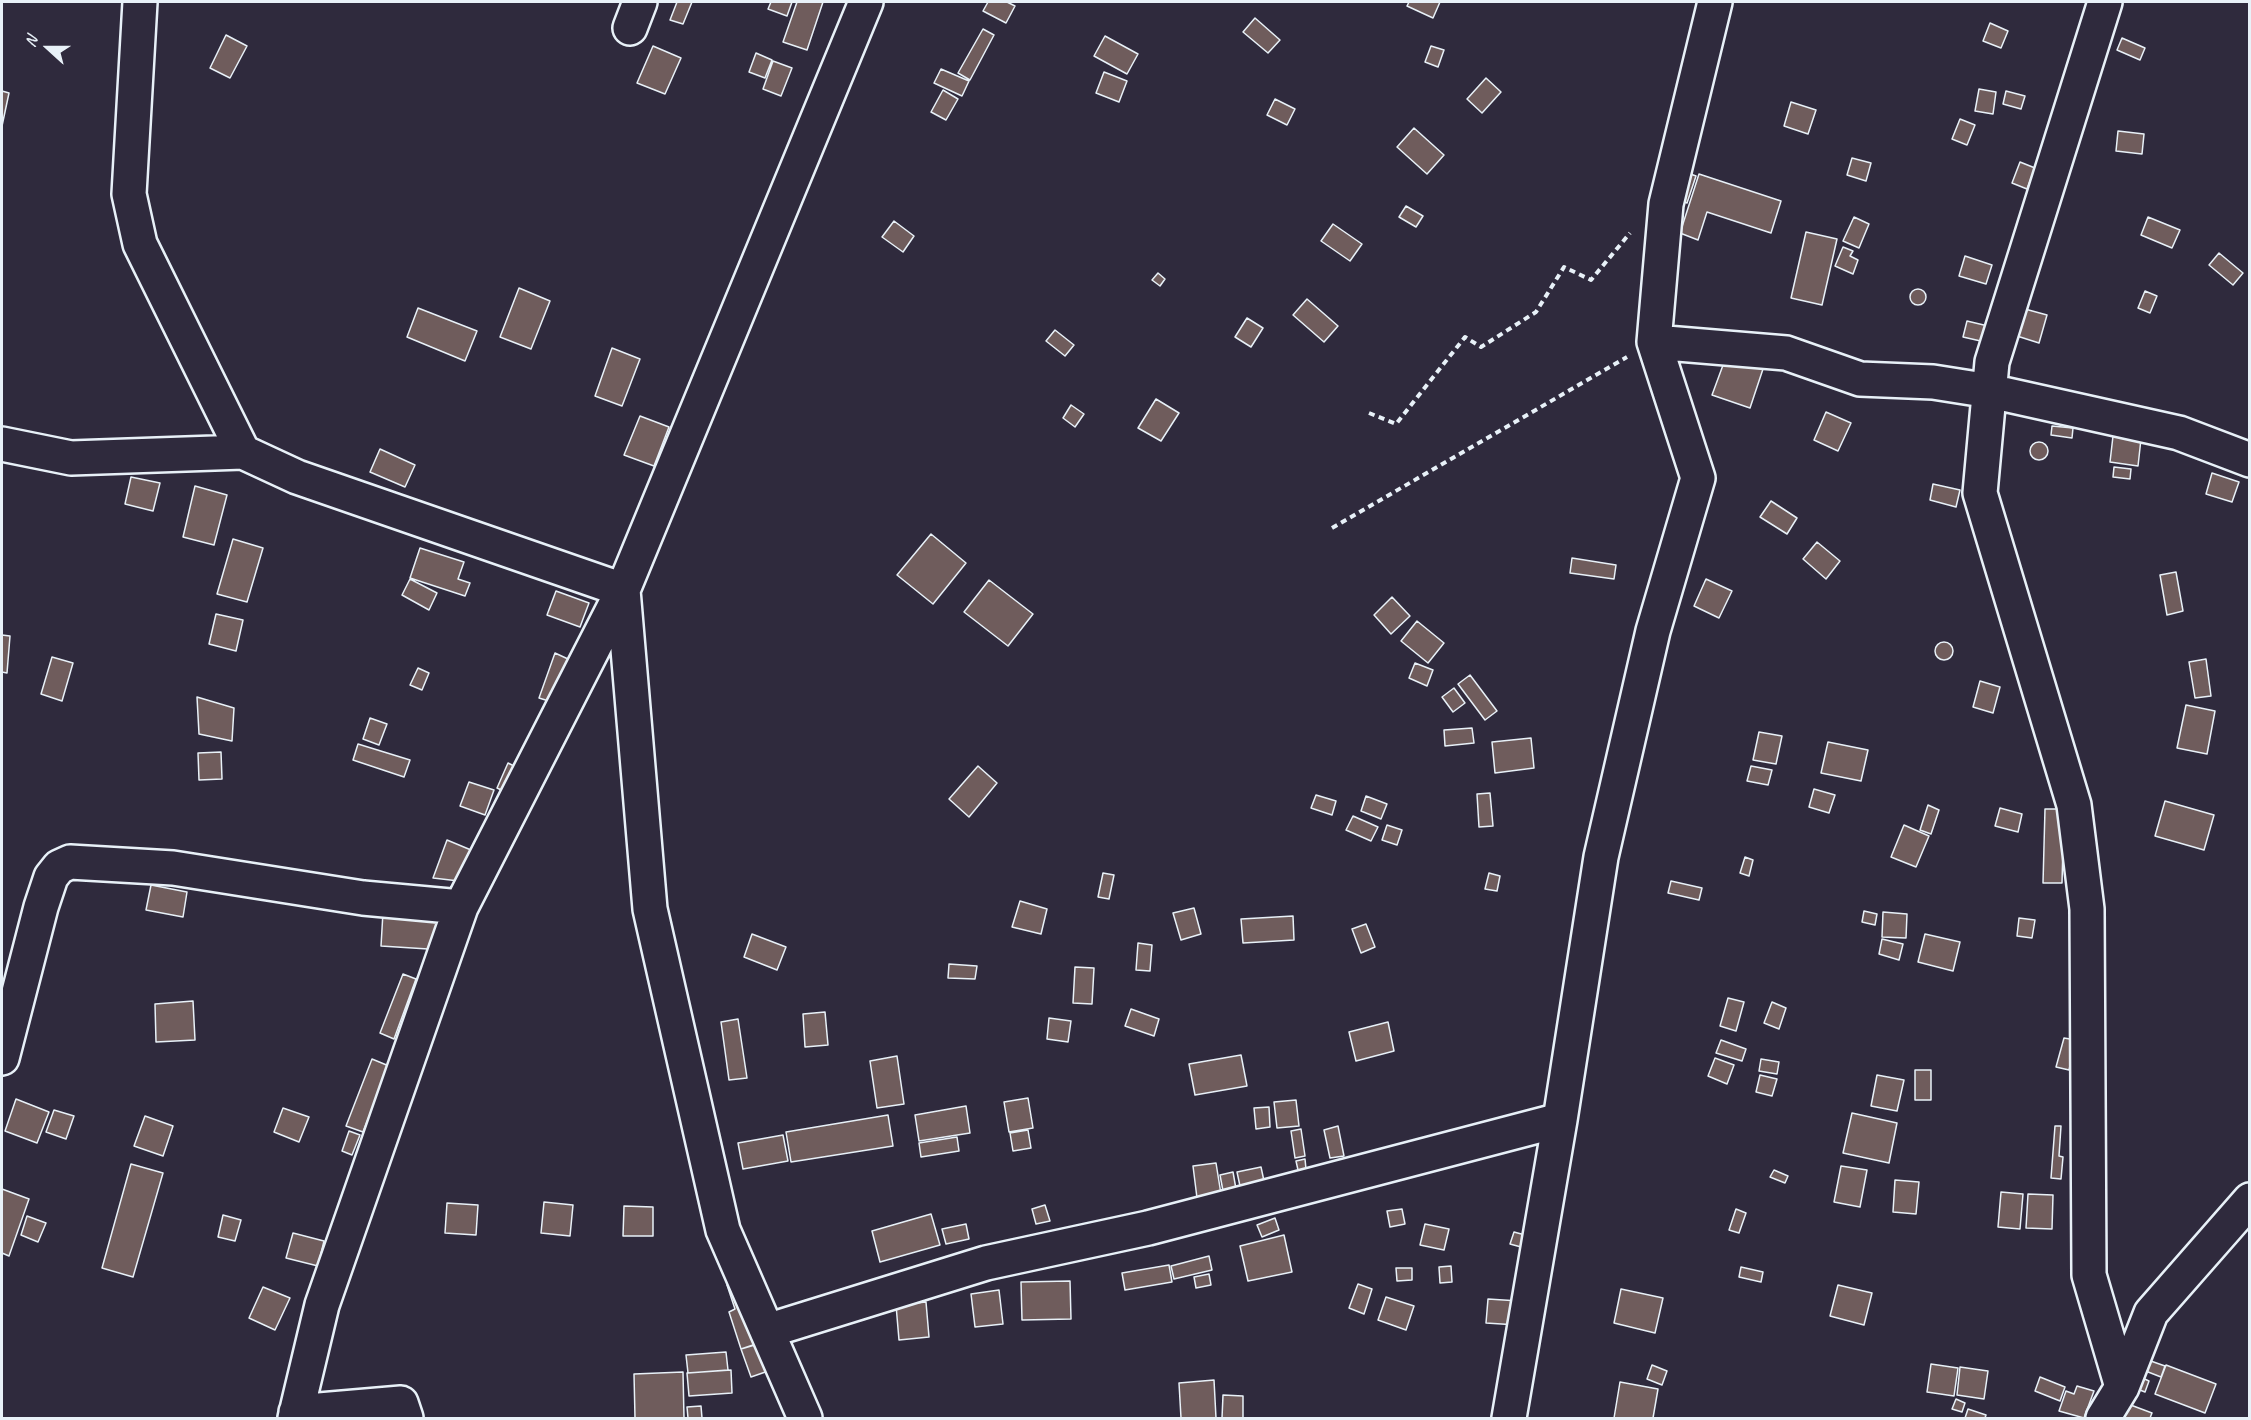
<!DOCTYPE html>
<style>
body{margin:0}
#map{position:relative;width:2251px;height:1420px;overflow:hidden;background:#2f2a3d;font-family:Caveat,sans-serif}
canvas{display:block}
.frame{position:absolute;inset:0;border:3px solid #e8f1f8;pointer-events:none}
.north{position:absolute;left:18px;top:18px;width:60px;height:60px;-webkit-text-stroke:4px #2f2a3d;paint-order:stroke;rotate:291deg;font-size:16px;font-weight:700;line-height:24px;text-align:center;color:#e8f1f8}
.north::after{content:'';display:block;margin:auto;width:21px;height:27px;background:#e8f1f8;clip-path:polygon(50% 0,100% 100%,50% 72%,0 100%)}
</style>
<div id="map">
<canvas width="2251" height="1420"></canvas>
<div class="frame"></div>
<div class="north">N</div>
</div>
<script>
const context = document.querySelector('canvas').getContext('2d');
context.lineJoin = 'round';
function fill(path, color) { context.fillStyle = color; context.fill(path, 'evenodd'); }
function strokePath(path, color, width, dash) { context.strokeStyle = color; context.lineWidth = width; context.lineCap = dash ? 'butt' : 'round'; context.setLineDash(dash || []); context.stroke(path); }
const building = new Path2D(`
 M677,2H692L683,24L670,20Z
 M771,2H792L787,16L768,9Z
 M797,2H823L807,50L783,42Z
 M988,2H1007L1015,6L1006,23L983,11Z
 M1409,2H1440L1433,18L1407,6Z
 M1255,18L1280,40L1268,53L1243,32Z
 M1990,23L2008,31L2001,48L1983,41Z
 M983,29L994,35L970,80L958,73Z
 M226,35L247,46L230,78L210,68Z
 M1105,36L1138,54L1127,74L1094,56Z
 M2122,38L2145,48L2140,60L2117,50Z
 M653,46L681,58L665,94L637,83Z
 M1431,46L1444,50L1438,67L1425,62Z
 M756,53L772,60L765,78L749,72Z
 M773,61L792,68L781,96L763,89Z
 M941,69L969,81L962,96L934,83Z
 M1104,72L1127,81L1119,102L1096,93Z
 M1486,78L1501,92L1482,113L1467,99Z
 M1979,89L1996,92L1993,114L1975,111Z
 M943,90L958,99L946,120L931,112Z
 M2,91L9,93L2,126Z
 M2006,91L2025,96L2021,109L2003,104Z
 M1275,99L1295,109L1287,125L1267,115Z
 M1791,102L1816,110L1808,134L1784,126Z
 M1960,119L1975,125L1967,145L1952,139Z
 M1414,128L1444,155L1427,174L1397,147Z
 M2118,131L2144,134L2142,154L2116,151Z
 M1852,158L1871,163L1866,181L1847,175Z
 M2020,162L2035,168L2027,189L2012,183Z
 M1685,172L1696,176L1687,203L1676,199Z
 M1699,174L1781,201L1771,233L1707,212L1698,240L1680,233Z
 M1406,206L1423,216L1416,227L1399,217Z
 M1854,217L1869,224L1859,248L1843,241Z
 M2148,217L2180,230L2172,248L2141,235Z
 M894,221L914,236L903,252L882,237Z
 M1333,224L1362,244L1350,261L1321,241Z
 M1806,232L1837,239L1822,305L1791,298Z
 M1843,247L1853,251L1850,256L1858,260L1853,274L1835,266Z
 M2219,253L2243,273L2233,285L2209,265Z
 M1965,256L1992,265L1986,284L1959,276Z
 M1158,273L1165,279L1160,286L1152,280Z
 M519,288L550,301L531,349L500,337Z
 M1910 297a8 8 0 1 1 16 0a8 8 0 1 1-16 0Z
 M2145,291L2157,296L2150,313L2138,308Z
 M1307,299L1338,326L1324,342L1293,315Z
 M418,308L477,331L465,361L407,337Z
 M2025,309L2047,315L2039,343L2017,336Z
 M1247,318L1263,328L1251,347L1235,337Z
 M1967,321L1988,326L1985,342L1963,337Z
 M1055,330L1074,345L1065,356L1046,341Z
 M612,348L640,359L622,406L595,396Z
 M1726,357L1763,369L1750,408L1712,395Z
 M1156,399L1179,413L1161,441L1138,428Z
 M1071,405L1084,414L1075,427L1063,418Z
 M1826,412L1851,423L1838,451L1814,440Z
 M640,416L669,427L654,466L624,455Z
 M2052,426L2073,428L2072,438L2051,435Z
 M2113,436L2141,439L2138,466L2110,462Z
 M2030 451a9 9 0 1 1 18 0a9 9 0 1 1-18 0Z
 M380,449L415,465L405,487L370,472Z
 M2114,467L2131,469L2130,479L2113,477Z
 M2212,473L2239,482L2232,502L2206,494Z
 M131,477L160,483L153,511L125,504Z
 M1933,484L1960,490L1956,507L1930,500Z
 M195,486L227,495L214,545L183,537Z
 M1771,501L1797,518L1787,534L1760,517Z
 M931,534L966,563L933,604L897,575Z
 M233,539L263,548L247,602L217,594Z
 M1817,542L1840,561L1826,579L1803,559Z
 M420,548L464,562L458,579L470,583L465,596L410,578Z
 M1572,558L1616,565L1614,579L1570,573Z
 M2176,572L2183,611L2167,615L2160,575Z
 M410,579L437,593L429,610L402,595Z
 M1706,579L1732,591L1719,618L1694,606Z
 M989,580L1033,614L1008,646L964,612Z
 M556,591L589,603L580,627L547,615Z
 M1392,597L1410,616L1391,634L1374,615Z
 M216,614L243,620L236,651L209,644Z
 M1417,621L1444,643L1428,663L1401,641Z
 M2,635L10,636L7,673L2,672Z
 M1935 651a9 9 0 1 1 18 0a9 9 0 1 1-18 0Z
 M555,653L568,659L552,702L539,698Z
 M52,657L73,663L62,701L41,694Z
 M2206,659L2211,696L2195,698L2189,662Z
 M1415,663L1433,670L1427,686L1409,678Z
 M418,668L429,673L422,690L410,685Z
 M1470,675L1497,711L1485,720L1458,684Z
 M1980,681L2000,687L1993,713L1973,707Z
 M1454,688L1465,703L1453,712L1442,697Z
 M197,697L234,708L232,741L199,734Z
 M2186,705L2215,711L2207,754L2177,748Z
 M370,718L387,724L379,745L363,739Z
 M1472,728L1474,743L1445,746L1444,730Z
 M1759,732L1782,736L1776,764L1753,760Z
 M1531,738L1534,768L1495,773L1492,742Z
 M1828,742L1868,750L1861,781L1821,773Z
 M358,744L410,760L404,777L353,760Z
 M221,752L222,779L199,780L198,753Z
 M508,763L520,769L510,794L497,788Z
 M978,766L997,783L969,817L949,799Z
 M1751,766L1772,770L1768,785L1747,781Z
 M469,782L494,790L485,815L460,806Z
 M1814,789L1835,795L1829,813L1809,807Z
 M1490,793L1493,826L1479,827L1477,794Z
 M1316,795L1336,801L1332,815L1311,808Z
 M1366,796L1387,804L1381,819L1361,811Z
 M2165,801L2214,815L2204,850L2155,836Z
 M1928,805L1939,810L1931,834L1920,830Z
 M2000,808L2022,814L2018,832L1995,826Z
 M2045,809H2064L2062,883H2043Z
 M1353,816L1378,827L1371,841L1346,830Z
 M1387,825L1402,830L1397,845L1382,840Z
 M1904,825L1929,836L1916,867L1891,857Z
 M447,840L471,850L459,881L433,878Z
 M1745,857L1753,860L1749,876L1740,873Z
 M1103,873L1114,875L1109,899L1098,897Z
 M1489,873L1500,876L1497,891L1485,889Z
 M1671,881L1702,888L1699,900L1668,893Z
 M151,885L187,892L183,917L146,910Z
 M1020,901L1047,909L1041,934L1012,927Z
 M1194,908L1201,934L1181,940L1173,913Z
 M1864,911L1877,914L1875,925L1862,922Z
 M383,912L440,916L428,949L381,946Z
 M1883,912L1907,914L1906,938L1882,937Z
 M1293,916L1294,940L1243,943L1241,919Z
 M2019,918L2035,920L2032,938L2017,936Z
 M1366,924L1375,947L1361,953L1352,929Z
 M752,934L786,947L777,970L744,957Z
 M1925,934L1960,942L1953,971L1918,962Z
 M1882,939L1903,944L1899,960L1879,954Z
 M1138,943L1152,945L1150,971L1136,970Z
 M949,964L977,966L975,979L948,978Z
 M1075,967L1094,968L1092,1004L1073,1003Z
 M403,974L416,979L394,1039L380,1033Z
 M1728,998L1744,1002L1736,1031L1720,1026Z
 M193,1001L195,1040L156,1042L155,1004Z
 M1772,1002L1786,1008L1779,1029L1764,1023Z
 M1131,1009L1159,1019L1154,1036L1125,1026Z
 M825,1012L828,1045L805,1047L803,1014Z
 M1049,1018L1071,1021L1068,1042L1047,1039Z
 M738,1019L747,1078L729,1080L721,1022Z
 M1388,1022L1394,1051L1356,1061L1349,1032Z
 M2064,1038L2076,1040L2069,1070L2056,1067Z
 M1721,1040L1746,1049L1742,1061L1716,1053Z
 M1241,1055L1247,1086L1195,1095L1189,1064Z
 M897,1056L904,1104L877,1108L870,1061Z
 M1715,1058L1734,1065L1727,1084L1708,1076Z
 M372,1059L389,1066L363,1132L346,1126Z
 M1761,1059L1779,1062L1777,1074L1759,1071Z
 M1915,1070H1931V1100H1915Z
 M1760,1075L1777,1079L1772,1096L1756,1092Z
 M1877,1075L1904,1080L1897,1111L1871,1106Z
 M1028,1098L1033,1128L1009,1132L1004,1102Z
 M16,1099L49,1112L37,1143L5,1131Z
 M1296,1100L1299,1126L1277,1128L1274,1102Z
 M966,1106L970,1133L919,1141L915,1115Z
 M1269,1107L1270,1127L1256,1129L1254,1108Z
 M283,1108L309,1117L299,1142L274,1132Z
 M54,1110L74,1116L66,1139L46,1132Z
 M1852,1113L1897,1123L1889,1163L1843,1153Z
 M888,1115L893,1146L791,1162L786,1132Z
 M145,1116L173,1126L163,1156L134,1146Z
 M1338,1126L1344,1156L1330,1158L1324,1130Z
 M2055,1126H2061L2059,1156L2063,1157L2061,1179L2051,1178Z
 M1301,1129L1305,1156L1295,1158L1291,1131Z
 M1028,1130L1031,1148L1013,1151L1010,1133Z
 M349,1131L360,1135L352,1155L342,1151Z
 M783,1135L788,1161L743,1169L738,1143Z
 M957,1137L959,1151L921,1157L919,1143Z
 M1305,1159L1306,1169L1298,1170L1296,1161Z
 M1216,1163L1221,1194L1197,1198L1193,1166Z
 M131,1164L163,1173L133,1277L102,1268Z
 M1841,1166L1867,1170L1860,1207L1834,1202Z
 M1261,1167L1264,1181L1240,1186L1237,1172Z
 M1774,1170L1788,1176L1785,1183L1770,1177Z
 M1233,1172L1236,1189L1223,1191L1220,1175Z
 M1895,1180L1919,1182L1916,1214L1893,1212Z
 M2,1189L29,1199L9,1256L2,1253Z
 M2001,1192L2023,1194L2020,1229L1998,1227Z
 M2028,1194L2053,1195L2052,1229L2026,1228Z
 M544,1202L573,1205L570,1236L541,1233Z
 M447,1203L478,1205L476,1235L445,1233Z
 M1045,1205L1050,1221L1036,1224L1032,1209Z
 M624,1206L653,1207V1236H623Z
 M1402,1209L1405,1224L1390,1227L1387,1211Z
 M1736,1209L1746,1213L1739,1233L1729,1230Z
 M931,1214L940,1245L880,1262L872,1231Z
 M223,1215L241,1220L235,1241L218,1237Z
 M27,1216L46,1223L38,1242L21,1235Z
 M1275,1218L1279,1230L1262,1237L1257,1225Z
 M966,1224L969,1239L946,1244L942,1229Z
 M1425,1224L1449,1229L1444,1250L1420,1245Z
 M1514,1232L1525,1235L1521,1247L1510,1244Z
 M293,1233L324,1241L318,1266L286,1258Z
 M1284,1235L1292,1272L1248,1281L1240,1246Z
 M1209,1256L1212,1270L1174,1279L1171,1266Z
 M1169,1265L1172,1282L1125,1290L1122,1273Z
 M1451,1266L1452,1282L1440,1283L1439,1267Z
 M1741,1267L1763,1272L1761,1282L1739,1277Z
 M1396,1268H1412V1280L1397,1281Z
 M1209,1274L1211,1285L1196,1288L1194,1277Z
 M738,1281L759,1343L741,1349L729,1312L735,1309L727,1285Z
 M1070,1281L1071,1319L1022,1320L1021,1282Z
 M1358,1284L1372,1289L1364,1314L1349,1308Z
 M1838,1285L1872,1293L1864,1325L1830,1316Z
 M263,1287L290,1298L275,1330L249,1318Z
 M1621,1289L1663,1298L1655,1333L1614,1323Z
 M999,1290L1003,1324L975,1327L971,1294Z
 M1386,1297L1414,1306L1406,1330L1378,1320Z
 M1488,1299L1519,1301L1517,1325L1486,1323Z
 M926,1302L929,1337L899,1340L896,1305Z
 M765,1342L774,1369L751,1377L741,1349Z
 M726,1352L728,1370L688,1373L686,1355Z
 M2148,1360L2165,1366L2161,1377L2143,1370Z
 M1931,1364L1958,1368L1954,1396L1927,1392Z
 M1652,1365L1667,1371L1662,1385L1647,1379Z
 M2166,1365L2216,1384L2205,1413L2155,1394Z
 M1960,1367L1988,1371L1984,1399L1957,1395Z
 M731,1370L732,1393L689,1396L687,1373Z
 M683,1372L684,1418H635L634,1374Z
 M2138,1376L2149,1381L2145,1392L2132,1387Z
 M2040,1377L2065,1387L2060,1401L2035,1391Z
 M1214,1380L1216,1418H1181L1179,1383Z
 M1620,1382L1658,1389L1653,1418H1614Z
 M2077,1386L2094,1391L2084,1418L2059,1411L2066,1391L2074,1394Z
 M1223,1395L1243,1396V1418H1222Z
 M1956,1399L1965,1403L1962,1412L1952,1409Z
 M2128,1404L2152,1413L2150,1418H2123Z
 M701,1406L702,1418H688L687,1407Z
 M1968,1409L1986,1415L1985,1418H1965Z`);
const path = new Path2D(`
 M1369,413L1396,424L1465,337L1481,347L1536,312L1564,267L1591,280L1630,233
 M1332,528L1627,357`);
const minor = new Path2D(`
 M140,2L129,194L140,244L243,452
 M2105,2L1992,362L1980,493L2074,805L2087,909L2089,1275L2122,1387
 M630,28L640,2
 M1654,342L1786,353L1860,379L1933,382L1990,391L2179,433L2250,460
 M2,444L71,458L243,452L297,477L623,590L650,909L723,1230L805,1418
 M2,1058L41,907L51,877L59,867L70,862L173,868L363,898L461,907
 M767,1331L986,1263L1148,1228L1560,1120
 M296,1412L401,1403L406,1418
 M295,1418L322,1305L461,907L623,590L866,2
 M1509,1418L1560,1120L1601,857L1653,631L1698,478L1654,342L1666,204L1715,2
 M2103,1418L2122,1387L2151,1313L2250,1200`);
fill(building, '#6f5c5c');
strokePath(building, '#e8f1f8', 1.5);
strokePath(minor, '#e8f1f8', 38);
strokePath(path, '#e8f1f8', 4, [6, 4.5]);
strokePath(minor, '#2f2a3d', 33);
</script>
